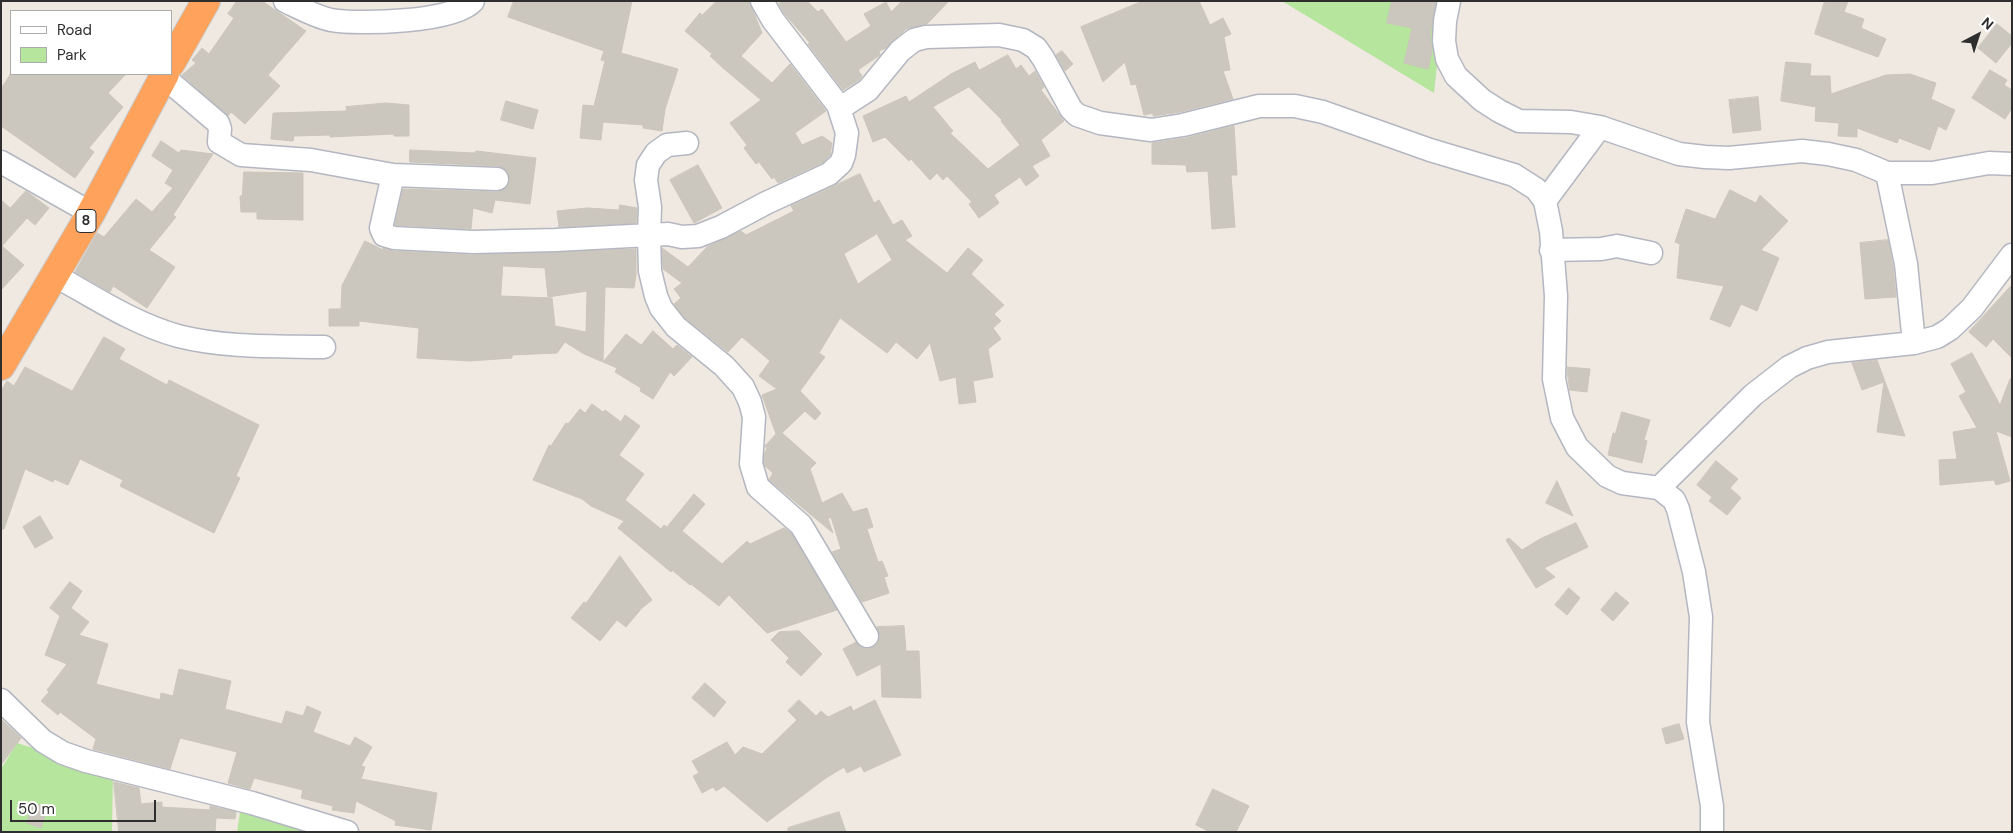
<!DOCTYPE html>
<style>
body{margin:0}
#map{position:relative;width:2013px;height:833px;overflow:hidden;background:#efe9e1;font-family:"DM Sans",sans-serif}
canvas{display:block}
.frame{position:absolute;inset:0;border:2px solid #2e2e2e;pointer-events:none}
.legend{position:absolute;left:10px;top:10px;width:162px;height:65px;box-sizing:border-box;background:#fff;border:1px solid #ababab;margin:0;padding:6px 9px;list-style:none;font-size:15px;color:#2e2e2e}
.legend li{display:flex;align-items:center;gap:10px;height:25px}
.legend b{width:25px;border:1px solid #ababab}
.north{position:absolute;left:1953px;top:10px;width:50px;height:50px;-webkit-text-stroke:4px #fff;paint-order:stroke;rotate:40deg;font-size:14px;font-weight:700;line-height:20px;text-align:center;color:#2e2e2e}
.north::after{content:'';display:block;margin:auto;width:18px;height:22px;background:#2e2e2e;clip-path:polygon(50% 0,100% 100%,50% 72%,0 100%)}
.scale{position:absolute;left:10px;top:800px;width:146px;height:22px;box-sizing:border-box;border:2px solid #2e2e2e;border-top:0;padding-left:6px;font-size:15px;line-height:18px;white-space:nowrap;color:#2e2e2e;-webkit-text-stroke:4px #fff;paint-order:stroke}
</style>
<div id="map">
<canvas width="2013" height="833"></canvas>
<div class="frame"></div>
<ul class="legend">
<li><b style="height:6px;background:#fff"></b>Road</li>
<li><b style="height:14px;background:#b6e59e"></b>Park</li>
</ul>
<div class="north">N</div>
<div class="scale">50 m</div>
</div>
<script>
const context = document.querySelector('canvas').getContext('2d');
context.lineJoin = 'round';
function fill(path, color) { context.fillStyle = color; context.fill(path, 'evenodd'); }
function strokePath(path, color, width, dash) { context.strokeStyle = color; context.lineWidth = width; context.lineCap = dash ? 'butt' : 'round'; context.setLineDash(dash || []); context.stroke(path); }
function write(font, color, halo, rows, align = 'center') {
  context.font = font + ' "DM Sans",sans-serif'; context.lineWidth = 4; context.setLineDash([]); context.textBaseline = 'middle'; context.strokeStyle = halo; context.fillStyle = color; for (const [text, x, y, turn = 0] of rows) {
    context.save(); context.translate(x, y); context.rotate((+turn || 0) * Math.PI / 180); context.textAlign = isNaN(turn) ? turn : align; if (halo) context.strokeText(text, 0, 0); context.fillText(text, 0, 0); context.restore();
  }
}
const green = new Path2D(`
 M1282,1H1444L1434,93Z
 M17,743L113,773L112,832H1V769Z
 M241,806L352,832H237Z`);
const building = new Path2D(`
 M237,1H262L306,31L268,75L280,86L245,124L231,112L228,116L182,75L196,63L192,60L202,48L209,54L234,18L228,14Z
 M514,1H632L621,53L678,69L665,109L662,131L643,128V125L603,122L601,140L580,138L583,105L594,106L605,61L601,60L604,51L508,17Z
 M717,1H749L762,33L741,56L772,83L790,64L826,111L795,133L802,145L822,136L832,143L830,155L822,163L778,183L774,177L772,179L759,162L756,164L744,148L747,145L730,123L761,100L723,68L710,56L712,54L685,31L700,13L702,15Z
 M782,1H807L818,12L822,9L846,42L871,26L864,14L886,2L891,12L902,1H949L927,24L906,29L886,48L879,51L880,55L858,70L862,76L859,80L843,90L808,44L810,43L784,13L779,4Z
 M1143,1H1199L1210,25L1223,18L1231,34L1224,37L1230,70L1223,71L1233,99L1180,112L1153,116V113L1144,115L1136,84L1131,85L1125,62L1103,82L1081,27Z
 M1392,1H1436L1430,35L1432,51L1428,69L1404,63L1412,28L1387,23Z
 M1825,1H1848L1844,12L1864,19L1861,28L1886,39L1878,57L1815,34Z
 M1997,24L2012,36V43L1996,63L1978,48Z
 M1062,51L1073,64L1065,71L1056,55Z
 M1008,55L1016,69L1021,65L1029,76L1035,71L1044,87L1041,90L1064,121L1041,140L1050,156L1032,166L1039,176L1026,186L1020,177L994,195L999,203L979,218L969,204L972,202L947,176L943,180L937,173L930,180L911,159L909,161L885,137L873,142L863,116L906,96L909,102L951,74L975,62L979,70ZM969,87L1002,120L1001,121L1020,145L988,169L950,133L953,131L933,107Z
 M1786,62L1811,64L1810,76H1830L1831,94L1886,75L1910,74L1936,83L1931,99L1955,110L1946,130L1938,126L1930,150L1899,138L1897,143L1857,128V137L1838,136L1839,123L1815,121L1816,107L1781,101Z
 M1990,70L2007,80L2004,85L2012,90V108L2005,119L1972,98Z
 M11,74H126L108,93L123,107L89,148L94,152L75,178L1,126V89Z
 M1758,97L1761,130L1733,133L1729,100Z
 M506,101L538,110L533,129L501,120Z
 M386,103L409,105V136H394V134L330,137V135L294,136L293,141L271,139L273,113L347,111L346,107Z
 M1234,126L1237,175H1231L1235,227L1212,229L1208,171L1187,172L1186,165L1152,164V143L1186,138Z
 M161,141L179,153L181,150L213,154L173,215L176,217L149,250L175,267L147,308L113,286L110,292L75,272L97,233L104,237L136,199L152,212L173,188L165,183L173,170L152,156Z
 M410,150L475,153L476,151L536,158L530,204L495,200L492,213L473,208L471,229L395,225L403,189L497,192L504,190L508,186L510,180L508,172L504,168L498,166L410,162Z
 M698,165L722,208L694,223L670,180Z
 M244,172L303,173V220L257,219V212H241L240,196H242Z
 M860,174L874,203L879,200L893,225L902,220L912,236L905,240L947,273L968,248L983,260L971,274L1004,305L994,314L1001,321L993,328L1001,339L988,349L993,377L973,381L976,402L959,404L956,377L940,381L930,343L917,359L896,342L887,353L840,318L819,353L825,357L800,391L821,413L815,420L805,411L782,433L816,463L810,469L822,503L842,493L853,512L867,508L873,527L867,529L878,562L882,561L888,576L884,577L889,593L862,602L832,552L841,549L831,517L828,519L833,533L769,480L773,473L765,466L764,462L765,452L767,449L765,446L776,434L762,395L777,389L759,376L770,361L742,337L728,352L685,318L674,304L681,298L674,289L682,283L663,269L662,248L688,267L707,247L741,231L746,235L794,211L791,206ZM877,234L892,260L858,284L844,254Z
 M1730,190L1756,203L1760,195L1788,221L1761,250L1779,258L1757,311L1741,304L1730,327L1710,319L1724,286L1677,278L1680,244L1675,242L1686,209L1715,219Z
 M26,191L49,208L35,225L27,218L2,246L24,265L1,290V200L10,208Z
 M620,205L637,208L636,223L559,227L557,211L587,208L619,210Z
 M1888,240L1893,266L1896,297L1865,299L1860,243Z
 M365,241L383,250V248L393,251L472,255L636,249V275L634,288L605,287L603,362L584,354L565,342L557,353L512,355V358L470,361L417,358L419,328L359,321V326H329V309H341L342,286ZM503,266L545,268L548,297L587,291L586,332L555,326L552,298L501,296Z
 M2012,285V358L1993,339L1986,347L1969,332Z
 M653,331L673,349L677,345L692,357L674,376L670,372L653,399L640,391L641,388L615,372L617,368L603,362L626,334L641,345Z
 M104,337L125,349L119,359L167,385L169,380L259,425L236,476L240,478L214,533L120,486L123,480L80,459L68,485L54,479L53,482L25,469L4,529H1V391L7,381L14,386L25,367L72,391Z
 M1972,353L2000,405L2010,379H2012V437L1996,431L2010,481L1996,485L1994,480L1940,485L1939,460L1957,459L1953,432L1977,428L1959,396L1966,392L1951,364Z
 M1877,360L1905,436L1877,432L1884,382L1862,390L1852,363Z
 M1567,367L1590,369L1587,392L1570,390Z
 M592,404L603,412L605,410L621,422L625,415L640,426L619,455L644,474L625,500L661,529L664,525L667,527L694,494L705,504L682,531L722,564L747,541L750,544L784,528L791,533L837,610L767,633L729,595L719,606L691,584L690,585L672,570L671,572L618,528L624,521L591,506L582,499L533,480L549,445L551,446L566,423L568,424L580,409L585,413Z
 M1622,412L1650,420L1644,440L1647,441L1642,463L1608,455L1613,433L1615,434Z
 M1716,461L1738,479L1730,488L1741,498L1727,515L1709,501L1712,497L1697,485Z
 M1557,481L1573,516L1546,503Z
 M40,516L53,538L35,548L23,527Z
 M1576,523L1588,547L1544,568L1555,577L1536,588L1506,540L1509,538L1522,550L1540,539Z
 M620,556L652,600L642,608L626,627L617,620L600,641L571,618L584,602L586,603Z
 M70,582L82,591L71,608L89,622L79,635L108,644L96,684L160,700L161,693L173,696L179,669L231,681L225,709L282,724L286,711L303,716L307,706L321,712L313,732L350,746L355,737L372,747L361,766L365,767L361,779L437,793L431,830L395,825L396,821L356,801L354,813L332,810L333,806L301,798L303,790L254,778L250,789L228,783L237,752L180,738L170,769L93,749L96,739L60,712L58,715L41,701L49,692L47,690L67,664L45,655L60,616L50,608Z
 M1569,588L1580,598L1567,615L1555,605Z
 M1616,592L1629,603L1613,621L1601,610Z
 M904,626L906,651H919L921,698L882,697L881,664L857,676L843,649L856,642L861,648L868,649L873,647L878,643L880,636L877,627Z
 M799,631L822,654L801,676L786,662L789,658L771,640L779,632Z
 M705,683L726,702L714,717L692,698Z
 M799,700L816,716L821,711L828,717L851,706L853,711L875,700L901,755L864,772L861,766L847,773L844,767L826,778L767,822L724,786L716,791L713,787L702,793L693,776L699,773L692,761L727,742L735,755L743,747L762,754L797,720L788,711Z
 M1,719L21,738L1,765Z
 M1679,724L1684,739L1666,744L1662,729Z
 M114,782L139,788L141,804L162,802V807L210,810V806L236,812L235,819L216,818L215,832H119Z
 M1213,789L1249,806L1236,832H1210L1196,825Z
 M33,803L47,808L41,828L27,823Z
 M839,812L846,832H788V828Z`);
const minor = new Path2D(`
 M285,1C300,8 316,17 331,20C359,25 455,22 473,1
 M1449,1L1445,21L1444,41L1447,59L1456,76L1482,100L1499,111L1519,121L1571,122L1600,127L1679,154L1705,157L1729,158L1802,151L1828,154L1856,160L1887,173H1932L1989,163L2012,164
 M164,77L218,123L220,129L219,142L241,155L311,160L393,175L497,179
 M838,105L848,103L868,90L900,51L914,40L926,37L999,35L1023,40L1036,48L1043,58L1071,109L1077,115L1100,123L1151,130L1183,125L1259,106H1295L1323,112L1430,150L1514,175L1536,189L1545,201L1551,231L1556,296L1554,379L1562,418L1577,447L1607,476L1622,483L1659,488L1674,500L1678,509L1694,572L1701,617L1698,722L1712,806V832
 M687,143L667,145L656,153L648,165L646,180L650,207L649,236L650,271L656,296L661,308L676,327L724,366L743,387L750,402L754,417L751,464L758,487L801,525L867,636
 M1,162L91,213
 M1887,173L1906,264L1914,343
 M393,175L381,228L384,235L394,238L473,242L556,240L668,234L682,237L698,236L721,227L766,203L829,174L841,163L844,155L847,133L838,105L773,20L762,1
 M1545,201L1600,127
 M1551,250L1601,249L1617,246L1651,253
 M54,275C94,297 134,324 178,336C225,348 276,346 324,347
 M1659,488L1753,395L1789,367L1807,358L1828,352L1914,343L1937,337L1950,329L1972,308L2012,255
 M1,700L43,741L63,753L86,761L252,803L347,832`);
const highway = new Path2D(`
 M171,63L206,1
 M1,366L91,213L165,74`);
const shields = [
 [86,221,20]
];
const shieldNames = [
 ["8",86,221]
];
fill(green, '#b6e59e');
fill(building, '#cbc7bf');
strokePath(building, '#cbc5ba', 1);
strokePath(minor, '#b4b7c1', 25);
strokePath(highway, '#c9c9c9', 30);
strokePath(minor, '#fff', 22);
strokePath(highway, '#ffa35c', 28);
for (const [x, y, w] of shields) { const box = new Path2D(); box.roundRect(x - w / 2, y - 11.5, w, 23, 4); context.fillStyle = '#fff'; context.fill(box); strokePath(box, '#2e2e2e', 1); }
write('bold 14px', '#2e2e2e', null, shieldNames);
</script>
